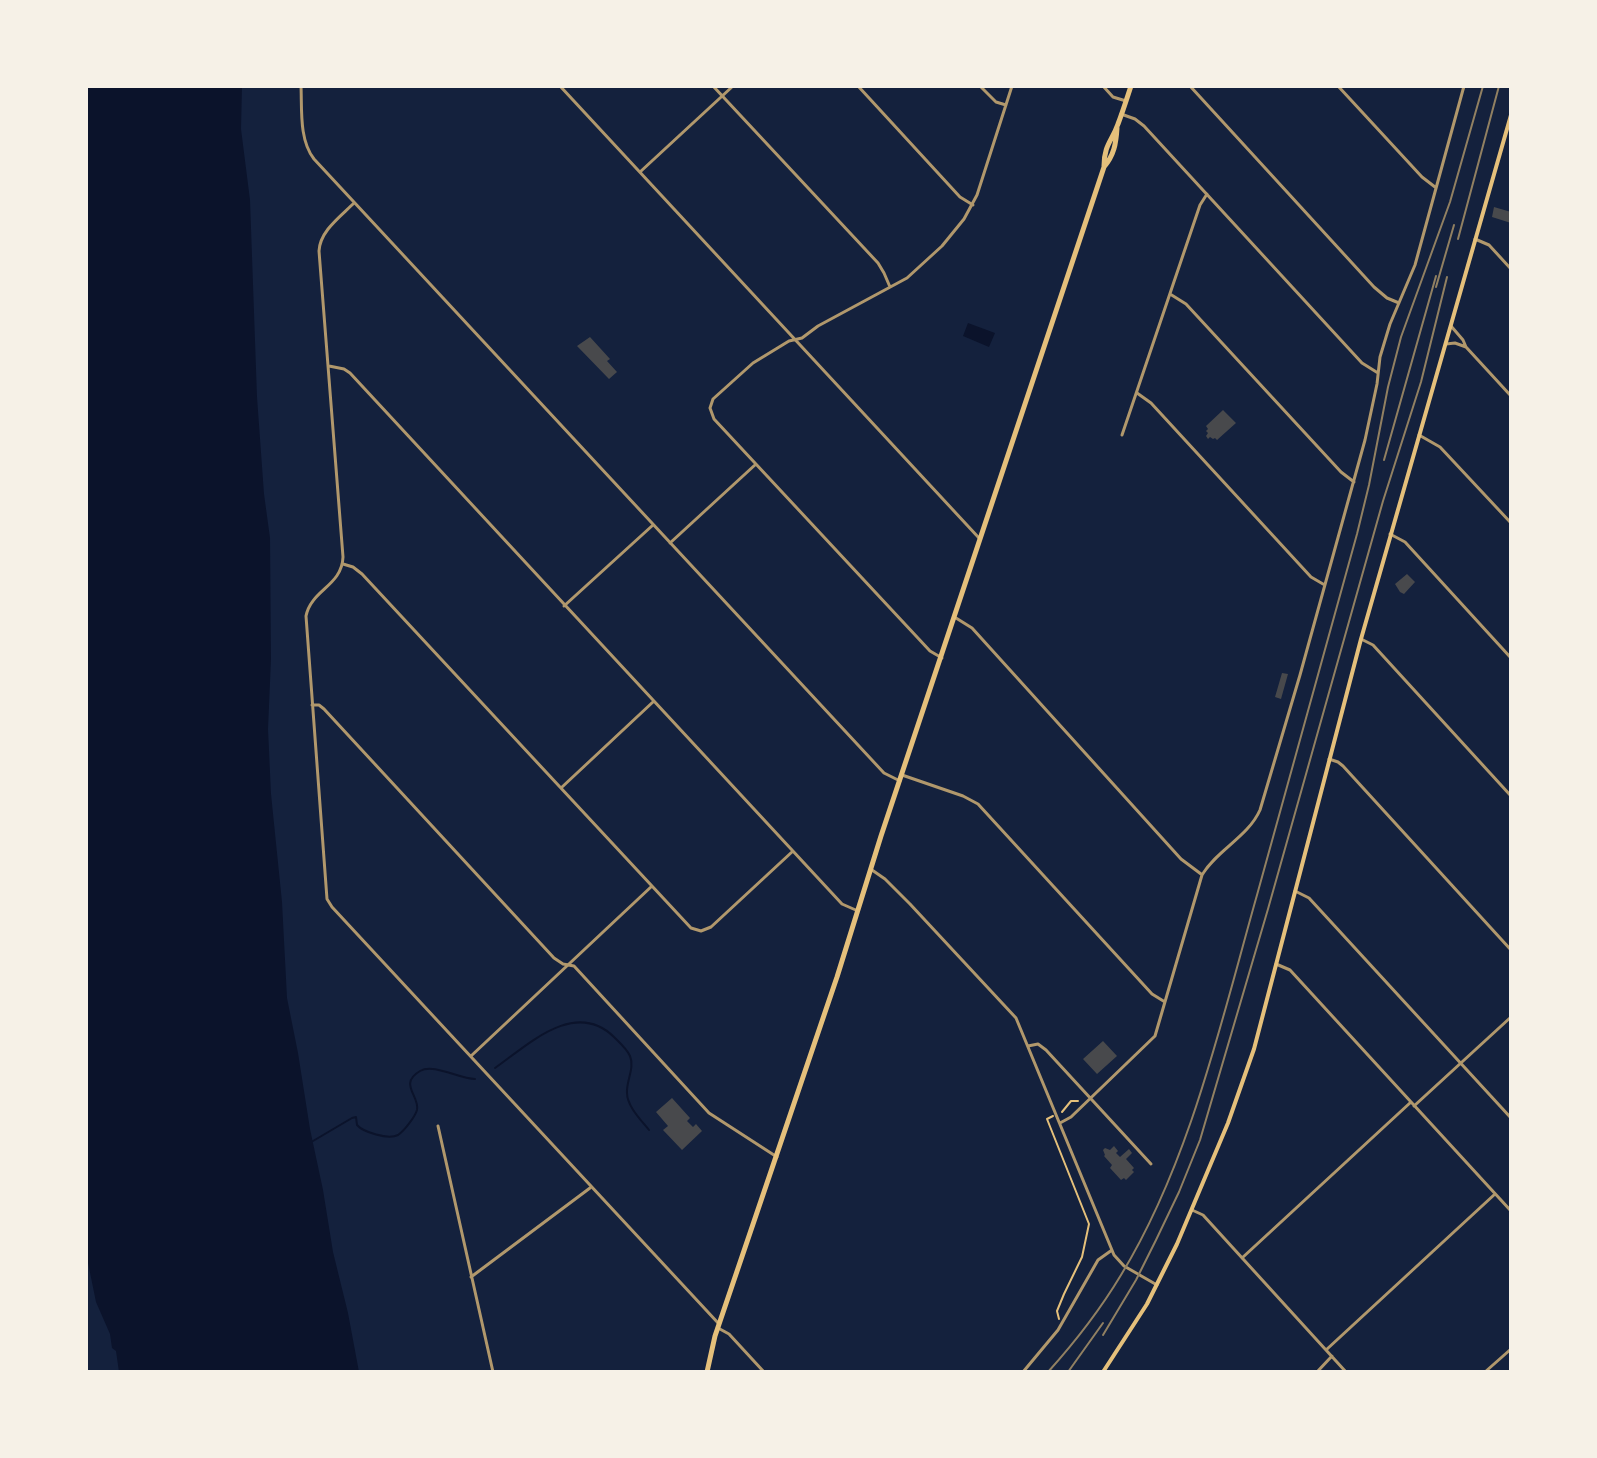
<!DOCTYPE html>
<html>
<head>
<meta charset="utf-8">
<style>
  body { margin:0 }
  #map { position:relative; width:1597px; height:1458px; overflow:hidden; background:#14213d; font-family:"Fira Sans",sans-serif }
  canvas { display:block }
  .frame { position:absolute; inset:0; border:88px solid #f6f1e7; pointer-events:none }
</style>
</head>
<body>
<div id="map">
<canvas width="1597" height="1458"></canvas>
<div class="frame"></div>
</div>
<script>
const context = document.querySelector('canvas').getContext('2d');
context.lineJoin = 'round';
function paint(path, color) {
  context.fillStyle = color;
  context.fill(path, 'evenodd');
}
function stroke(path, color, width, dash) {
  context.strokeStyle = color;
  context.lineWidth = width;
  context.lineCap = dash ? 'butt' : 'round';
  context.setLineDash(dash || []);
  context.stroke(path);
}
paint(new Path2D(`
  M86,86H242L241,129L250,200L257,397L264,494L270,538L271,659L268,729L271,794L282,902L287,998L298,1053L310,1129L323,1190L333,1252L348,1313L359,1372H119L116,1351L112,1348L110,1334L96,1302L86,1253Z
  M968,323L995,333L989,347L963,336Z`), '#0b132b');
stroke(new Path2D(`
  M495,1068C529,1044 575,999 614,1037C620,1043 627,1049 630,1056C635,1068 626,1081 627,1093C627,1106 641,1120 649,1130
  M313,1141L352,1118L356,1117L357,1125C363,1132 388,1140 398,1135C404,1131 415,1117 417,1110C420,1096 398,1084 420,1071C434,1063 459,1079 475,1079`), '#0b132b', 2);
paint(new Path2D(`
  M1494,207L1511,212V223L1492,217Z
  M590,337L610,359L607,361L617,372L609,379L577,346Z
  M1223,410L1236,423L1217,440L1215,438L1213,439L1210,437L1208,439L1206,436L1208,433L1206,431L1208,429L1206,426Z
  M1407,574L1415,582L1404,594L1400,592L1395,584Z
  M1282,673L1288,674L1281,699L1275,697Z
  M1103,1041L1117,1056L1097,1074L1083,1059Z
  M672,1098L690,1118L687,1121L693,1127L696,1124L702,1131L682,1150L663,1130L668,1126L656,1112Z
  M1114,1146L1118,1151L1116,1153L1120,1157L1129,1149L1132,1153L1126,1159L1134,1168L1132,1170L1134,1172L1126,1180L1124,1178L1121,1180L1110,1168L1112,1165L1104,1156L1105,1155L1103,1150L1105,1148L1110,1150Z`), '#48494c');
stroke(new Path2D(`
  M1062,1112L1071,1101H1078
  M1053,1116L1047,1119L1089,1224L1082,1257L1064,1294L1057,1311L1059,1319`), '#e5c07b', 2);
stroke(new Path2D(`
  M301,86C302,109 299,140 314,159L884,773L900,781
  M560,86L979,538
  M713,86L878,263L884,273L890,287
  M858,86L960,197L973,205
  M980,86L996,102L1006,105
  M1103,86L1113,97L1126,101
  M1190,86L1374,287L1387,298L1399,303
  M1338,86L1422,177L1435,187
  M1121,114L1135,119L1144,126L1362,363L1378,373
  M640,172L733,86
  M354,203C340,217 320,231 319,251L343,557C342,586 311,590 306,616L327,899L332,907L719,1324
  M1475,239L1489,245L1511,269
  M1170,294L1186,304L1341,472L1354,482
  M1451,326L1463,340L1466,347L1511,396
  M1446,344L1455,343L1466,347
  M329,366L344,369L350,373L842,904L858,911
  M1137,393L1151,403L1311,577L1323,584
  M1122,435L1200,205L1207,194
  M1419,435L1440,447L1511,523
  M1390,534L1405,542L1511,658
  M670,543L756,464
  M343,564L353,567L362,574L691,928L701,931L711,927L793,851
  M564,606L653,525
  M956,618L972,628L1181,859L1201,874
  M1361,639L1373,645L1511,796
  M942,658L930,651L714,419L710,408L713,399L753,363L789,341L802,338L818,326L907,278L942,246L964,219L977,195L1012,86
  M312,705H319L324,709L554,958L563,964L574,966L709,1113L777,1157
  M1329,759L1338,762L1343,766L1511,950
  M902,775L963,796L978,804L1152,994L1165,1002
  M561,788L654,701
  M872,870L885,879L910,904L1016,1018L1114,1255L1124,1266L1157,1285
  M1295,891L1309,898L1511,1118
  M1276,964L1290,970L1511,1211
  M1028,1046L1038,1044L1046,1050L1151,1164
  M471,1056L652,886
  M1414,1106L1511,1017
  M1060,1123L1071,1117L1155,1036L1202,875C1217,850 1248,837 1260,810L1300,675L1365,440L1377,384L1380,357L1390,324L1415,265L1464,86
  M438,1126L493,1372
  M1192,1210L1203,1215L1346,1372
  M1242,1258L1411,1102
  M471,1277L590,1188
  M718,1328L729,1334L764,1372
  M1326,1350L1495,1194
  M1023,1372L1058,1330L1098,1260L1112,1250
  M1317,1372L1332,1356
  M1485,1372L1511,1349`), '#b1986c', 3);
stroke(new Path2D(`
  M1103,1372L1147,1304L1177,1244L1228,1123L1254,1049L1361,639L1511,115`), '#e5c07b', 4);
stroke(new Path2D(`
  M1104,166C1104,145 1112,141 1118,124C1123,111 1127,98 1131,86
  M707,1372L715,1336L837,977L881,836L1104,167C1114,155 1116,144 1117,128`), '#e5c07b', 5);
stroke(new Path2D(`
  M1458,239L1499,86
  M1436,287L1454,225
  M1384,460L1436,276
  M1103,1335L1136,1280L1156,1240L1179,1192L1200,1140L1268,909L1383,501L1421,382L1447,277
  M1048,1372C1075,1342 1100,1310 1121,1275C1190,1162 1221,1022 1257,895C1290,775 1324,654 1357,534L1369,485L1388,387L1401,337L1450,202L1483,86
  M1068,1372L1103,1323`), '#918062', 2);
</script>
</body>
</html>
